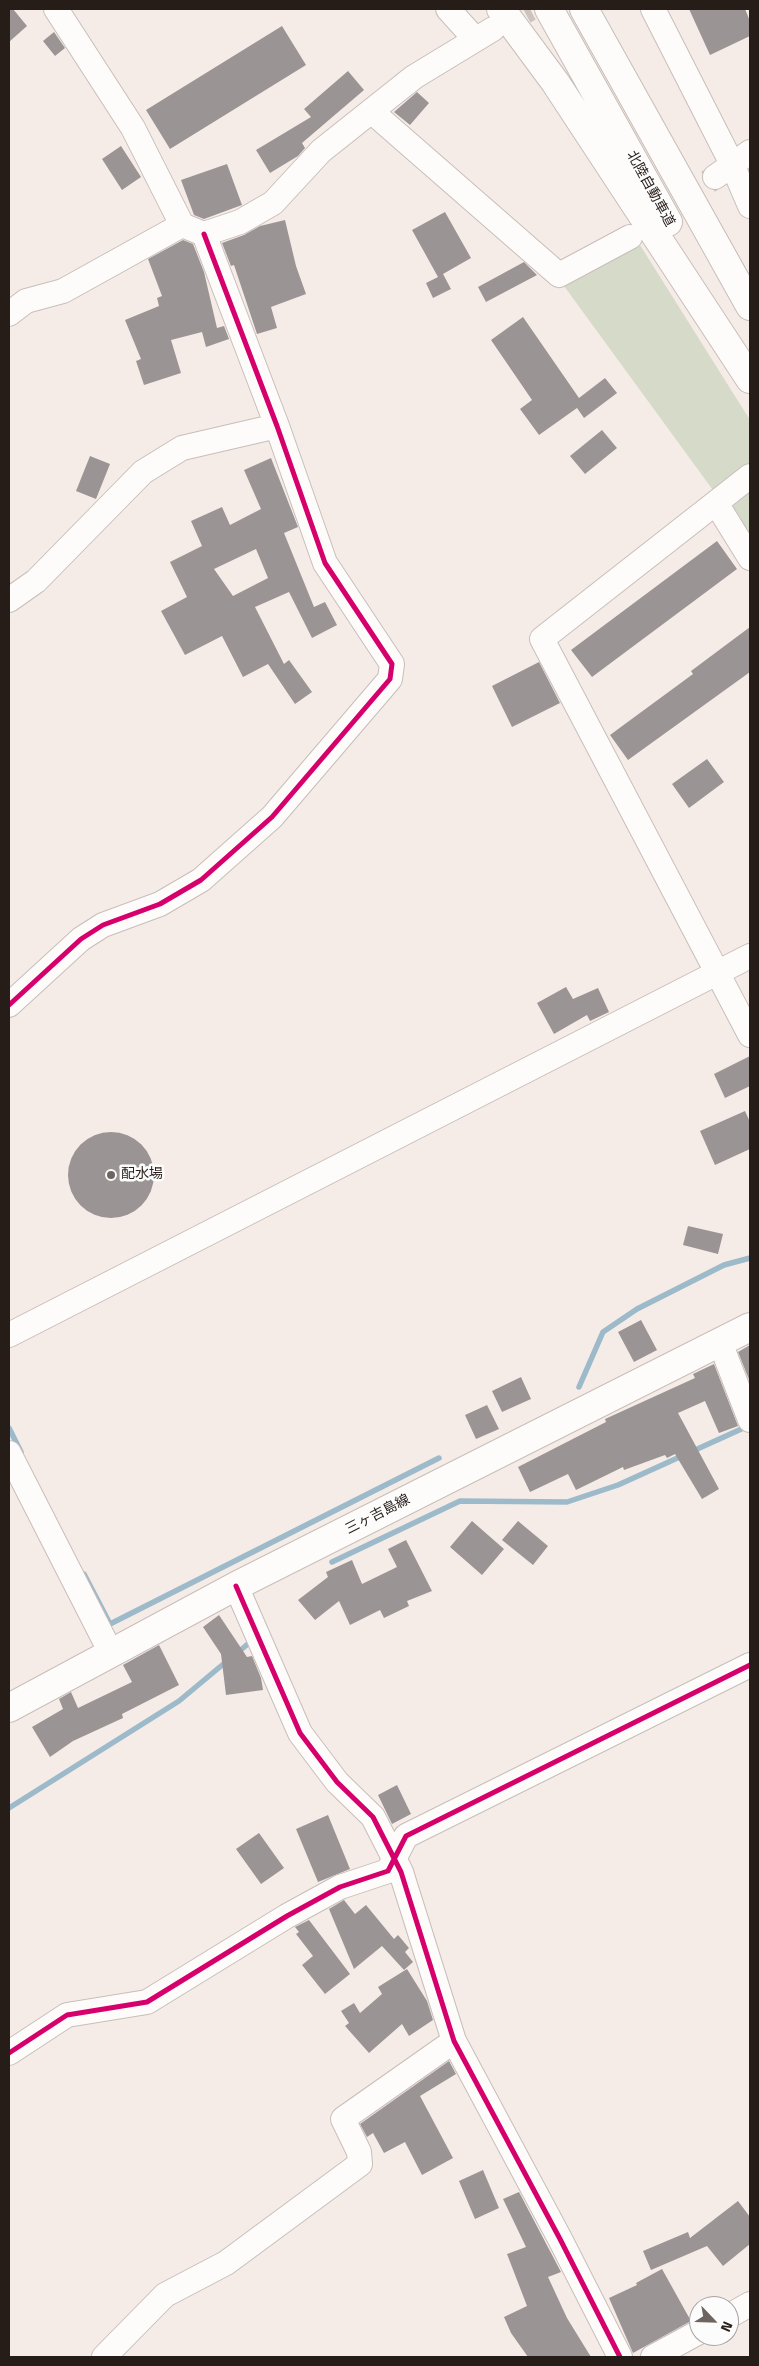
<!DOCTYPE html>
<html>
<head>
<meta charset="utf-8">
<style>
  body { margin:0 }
  #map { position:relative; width:759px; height:2366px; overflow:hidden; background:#f6ece7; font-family:"Titillium Web",sans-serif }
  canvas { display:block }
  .frame { position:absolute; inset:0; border:10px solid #271d18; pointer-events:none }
  .north { position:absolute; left:689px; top:2296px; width:50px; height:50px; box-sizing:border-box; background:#fcfcfc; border:1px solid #a7a3a1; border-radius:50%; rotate:114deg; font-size:14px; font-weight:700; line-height:20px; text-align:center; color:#271d18 }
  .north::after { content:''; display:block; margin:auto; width:18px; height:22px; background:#6f6560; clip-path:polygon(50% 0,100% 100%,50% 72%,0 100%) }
</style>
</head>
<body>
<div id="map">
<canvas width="759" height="2366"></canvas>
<div class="frame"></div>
<div class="north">N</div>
</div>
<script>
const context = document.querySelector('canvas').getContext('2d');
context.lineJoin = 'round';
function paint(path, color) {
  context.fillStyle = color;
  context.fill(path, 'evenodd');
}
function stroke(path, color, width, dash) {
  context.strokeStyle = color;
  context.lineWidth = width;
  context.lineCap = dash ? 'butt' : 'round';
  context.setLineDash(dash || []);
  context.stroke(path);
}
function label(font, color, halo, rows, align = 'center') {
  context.font = font + ' "Titillium Web","Noto Sans JP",sans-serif';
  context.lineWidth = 5;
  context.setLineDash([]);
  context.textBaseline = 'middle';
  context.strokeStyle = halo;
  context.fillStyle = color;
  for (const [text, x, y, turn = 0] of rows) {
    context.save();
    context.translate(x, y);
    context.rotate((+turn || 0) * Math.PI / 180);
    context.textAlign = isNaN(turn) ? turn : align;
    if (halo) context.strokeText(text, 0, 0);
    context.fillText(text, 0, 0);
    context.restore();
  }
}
paint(new Path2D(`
  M640,245L750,420V541L564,286Z`), '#d6dbc9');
stroke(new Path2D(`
  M579,1387L603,1332L637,1309L724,1265L750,1258
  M9,1428L21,1452
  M332,1562L460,1501L567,1502L618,1485L748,1426
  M84,1574L110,1624L439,1458
  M236,1654L249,1643
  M9,1808L179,1701L227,1661`), '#9dbaca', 5.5);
paint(new Path2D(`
  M9,9H13L27,26L9,42Z
  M689,9H745L750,21V36L710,55Z
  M282,26L306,65L170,149L146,110Z
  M54,32L65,48L55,56L43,41Z
  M348,71L364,90L302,143L305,148L298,156L270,173L256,150L311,117L304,109Z
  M417,92L429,103L410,125L394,112Z
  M121,146L141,177L122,190L102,159Z
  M227,164L242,205L204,219L194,215L181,180Z
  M445,212L471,258L443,274L451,289L433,298L426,283L438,277L412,230Z
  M285,220L296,266L306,294L271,307L277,328L257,334L234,265L231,266L222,243L244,235L260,226Z
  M183,240L193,244L204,272L217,328L224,326L229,339L206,347L202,332L171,340L181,373L144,385L136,361L141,359L125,320L159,306L157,298L162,296L148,259Z
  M524,262L537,275L486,302L478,287Z
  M523,317L579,398L605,378L617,393L584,418L577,408L539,435L520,409L532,400L491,340Z
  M602,430L617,448L585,474L570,456Z
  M90,456L110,464L96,499L76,491Z
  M271,458L298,527L284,533L314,607L325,602L337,625L312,638L289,592L255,607L284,664L289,660L312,692L295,704L268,664L243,677L222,636L185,655L161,611L187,597L170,562L202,546L191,521L222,507L230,525L261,509L244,470ZM256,549L268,578L233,596L214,569Z
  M717,541L737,569L592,677L571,650Z
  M750,627V672L628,760L610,735L693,674L691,671Z
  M539,662L560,703L512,727L492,686Z
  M707,759L724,782L689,808L672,784Z
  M566,987L573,999L598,988L609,1012L590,1021L587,1015L554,1034L537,1003Z
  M750,1056V1086L725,1098L714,1074Z
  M745,1111L750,1122V1149L715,1165L700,1131Z
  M68 1175a43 43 0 1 1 86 0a43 43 0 1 1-86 0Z
  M688,1226L723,1234L718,1254L683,1245Z
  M641,1320L657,1350L634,1362L618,1332Z
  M750,1345V1382L738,1352Z
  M714,1364L738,1426L719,1433L705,1401L678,1413L719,1489L702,1499L675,1454L667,1458L665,1455L624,1470L623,1467L576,1490L568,1474L530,1492L518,1467L606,1422L605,1419L695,1378L693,1374Z
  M521,1377L531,1399L502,1412L492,1391Z
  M487,1405L499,1429L476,1439L465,1415Z
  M472,1521L504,1549L482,1575L450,1547Z
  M518,1521L548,1546L533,1565L502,1540Z
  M406,1540L432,1591L407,1601L409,1606L384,1618L380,1610L350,1625L339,1601L315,1620L298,1600L328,1577L326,1572L352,1560L362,1584L397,1567L388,1549Z
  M219,1615L247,1657L252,1656L261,1678L263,1690L226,1695L221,1654L203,1627Z
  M159,1645L179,1685L122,1714L123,1718L73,1741L50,1757L32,1727L63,1709L59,1699L71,1692L78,1708L132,1682L123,1665Z
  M397,1785L411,1814L392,1824L378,1795Z
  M328,1815L350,1869L318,1882L296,1829Z
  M259,1833L284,1868L261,1884L236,1849Z
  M344,1900L355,1914L366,1905L394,1939L398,1935L409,1948L405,1952L413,1962L404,1970L382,1946L354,1969L329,1909Z
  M309,1920L350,1974L325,1994L302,1965L313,1956L296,1934L299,1932L295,1927Z
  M407,1969L427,2001L433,2020L409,2036L402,2024L369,2053L345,2026L349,2023L341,2011L354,2003L360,2013L382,1994L378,1987Z
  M449,2061L456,2074L420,2096L453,2158L422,2175L405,2142L384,2153L373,2133L367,2137L360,2124Z
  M483,2170L499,2208L475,2219L459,2181Z
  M519,2192L561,2272L548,2277L567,2318L591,2357H528L511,2333L504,2317L527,2306L507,2254L526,2247L503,2199Z
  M738,2201L750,2217V2244L723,2266L707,2246L651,2270L643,2251L688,2232L690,2238Z
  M662,2269L691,2321L633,2353L609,2298L637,2285L636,2283Z`), '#9b9495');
stroke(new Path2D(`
  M493,29L530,9
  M649,223L715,177`), '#cdc3be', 24, [24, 12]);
const minor = new Path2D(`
  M56,9L133,128L182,225L204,234L240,222L273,203L321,151L414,77L493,29
  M448,9L475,39
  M653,9L732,164L750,206
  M371,111L559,275L630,237
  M715,177L750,152
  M9,314L26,301L63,291L182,225
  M750,476L542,639L750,1035
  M716,503L750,558
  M9,600L36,581L143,472L182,448L277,426
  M9,1005L81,939L103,925L160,904L201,880L272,817L390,679L392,664L325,563L277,426L204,234
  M9,1335L750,956
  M720,1342L750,1420
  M9,1453L111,1653
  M236,1586L300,1733L337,1782L373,1817L401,1872L454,2041L560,2239L620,2357
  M9,2053L67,2015L147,2002L287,1916L340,1887L388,1871L406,1836L750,1665
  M729,2316L750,2304
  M104,2357L165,2295L226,2263L360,2164L359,2152L343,2119L454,2041
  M653,2357L699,2332`);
const major = new Path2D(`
  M9,1708L236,1586L750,1327`);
const highway = new Path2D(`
  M501,9L555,82L750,379
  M549,9L668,222
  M584,9L750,306`);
stroke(minor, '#c8beb9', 26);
stroke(major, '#c8beb9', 30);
stroke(highway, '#c8beb9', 30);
stroke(minor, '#fefcfb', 24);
stroke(major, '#fefcfb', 28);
stroke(highway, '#fefcfb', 28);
stroke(new Path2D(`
  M9,1005L81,939L103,925L160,904L201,880L272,817L390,679L392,664L325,563L277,426L204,234
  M236,1586L300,1733L337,1782L373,1817L401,1872L454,2041L560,2239L620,2357
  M9,2053L67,2015L147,2002L287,1916L340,1887L388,1871L406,1836L750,1665`), '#d6006c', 5);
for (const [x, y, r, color] of [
  [111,1175,5,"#6f6560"]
]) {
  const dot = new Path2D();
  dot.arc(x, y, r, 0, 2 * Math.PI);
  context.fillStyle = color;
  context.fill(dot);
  stroke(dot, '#fcfcfc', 2);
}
label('14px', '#271d18', '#fcfcfc', [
  ["北陸自動車道",650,189,61],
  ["三ヶ吉島線",378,1515,-27]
]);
label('14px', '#271d18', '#fcfcfc', [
  ["配水場",121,1175]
], 'left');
</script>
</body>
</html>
